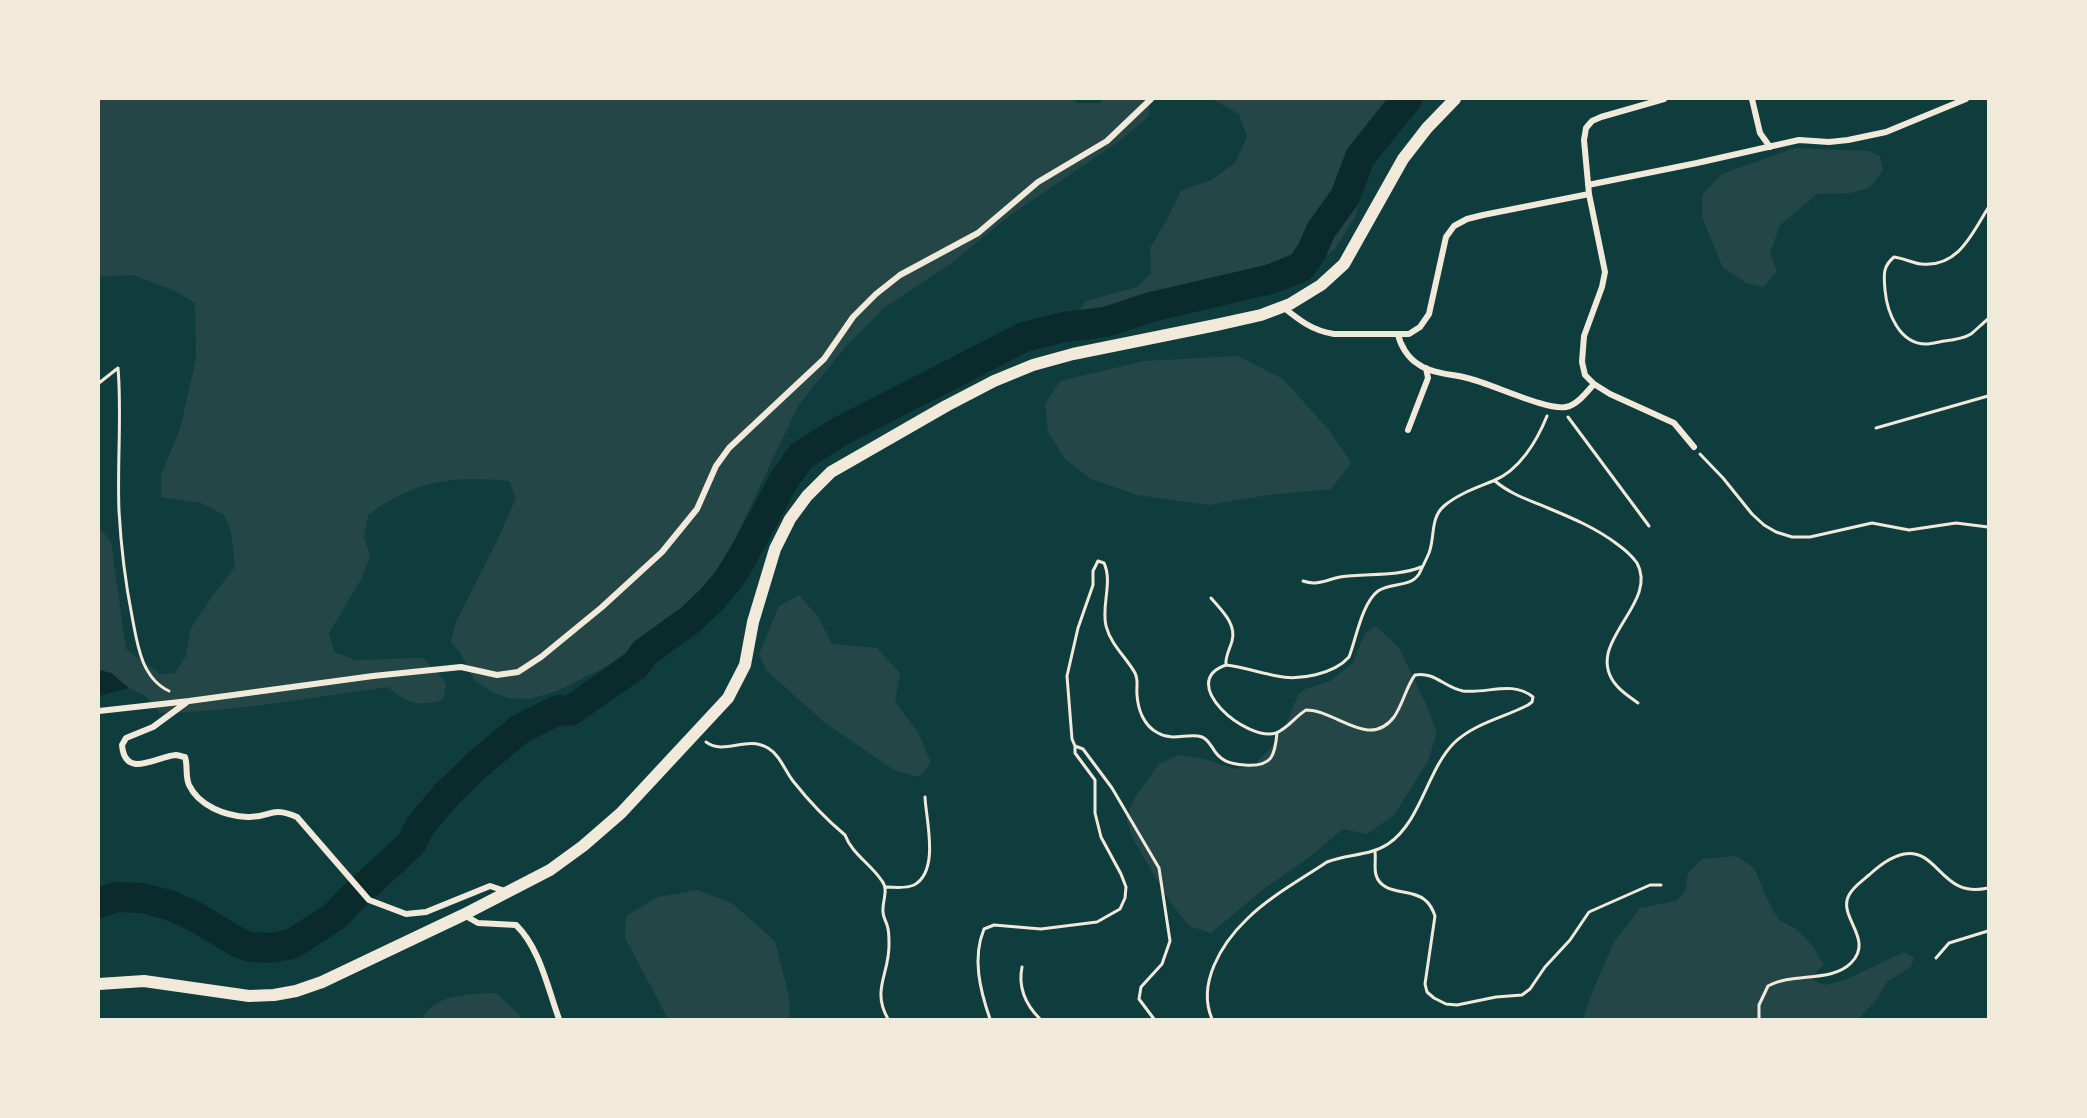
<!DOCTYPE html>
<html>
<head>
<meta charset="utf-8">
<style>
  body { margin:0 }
  #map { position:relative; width:2087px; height:1118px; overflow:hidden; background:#0f3d3e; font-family:Signika,sans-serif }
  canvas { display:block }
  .frame { position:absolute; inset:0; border:100px solid #f1e9da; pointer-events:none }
</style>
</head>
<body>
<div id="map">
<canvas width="2087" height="1118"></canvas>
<div class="frame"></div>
</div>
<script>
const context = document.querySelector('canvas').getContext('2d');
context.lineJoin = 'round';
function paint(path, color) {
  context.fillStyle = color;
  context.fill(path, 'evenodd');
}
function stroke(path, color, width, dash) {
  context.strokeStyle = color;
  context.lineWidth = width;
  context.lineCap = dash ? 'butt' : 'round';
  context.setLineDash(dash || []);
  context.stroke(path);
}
paint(new Path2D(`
  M99,99H1072L1077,103H1100L1103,99H1149L1150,115L1121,140L1009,216L953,262L884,308L847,345L798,406L735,539L704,591L643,640L607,666L557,691L530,699L508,698L492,692L474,680L461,654L451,642L455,624L498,539L516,498L509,481C453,475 413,481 368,515L364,537L370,556L363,576L329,633L334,652L356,660L423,658L443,679L446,685L443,700C417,707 408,704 388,687C312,697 236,712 160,713L146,696L129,688L111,673L99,670V527L111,542L126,649L160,674L175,673L186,656L191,628L211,598L235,567L231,531L224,515L201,503L161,497V475L180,429L196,359L195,303L173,290L133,275L99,277Z
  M1212,99H1386L1356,138L1347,162L1364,183L1355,217L1335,249L1315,266L1272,283L1214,295L1108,336L1091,334L1078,330L1073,323L1080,309L1086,301L1137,287L1151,273L1150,248L1165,223L1181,191L1211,180L1235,163L1247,137L1239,114Z
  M1795,148L1869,151L1880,156L1883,171L1869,188L1850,193L1817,194L1780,225L1770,253L1777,271L1764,287L1746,283L1723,268L1702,217V195L1722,174Z
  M1238,356L1283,379L1330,431L1351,463L1331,489L1268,495L1209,505L1137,495L1091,479L1065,459L1048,432L1045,404L1060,381L1144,361Z
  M799,595L818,617L832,644L877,648L900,673L895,702L918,732L931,763L919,777L894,770L824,722L766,670L759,654L779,606Z
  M1376,626L1399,648L1426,704L1437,733L1427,763L1394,815L1367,834L1343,829L1308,858L1261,891L1211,933L1189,926L1168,899L1132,837L1126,818L1135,797L1159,764L1178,755L1205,759L1235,769L1253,766L1272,746L1286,725L1298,695L1305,689L1330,681L1353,663L1365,633Z
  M1736,856L1754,868L1771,907L1779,920L1796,929L1812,945L1824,965L1818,970L1813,980L1825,985L1845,980L1904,952L1914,958L1911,967L1887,982L1876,1000L1858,1019H1583L1592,993L1614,942L1640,908L1676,901L1685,891L1688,873L1702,859Z
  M698,890L733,904L775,941L789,996V1019H668L625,938L626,916L658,897Z
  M496,993L519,1014L520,1019H422C435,993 471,994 496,993Z`), '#244646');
paint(new Path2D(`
  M99,670L111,673L129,688L99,696Z`), '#0a2a2b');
stroke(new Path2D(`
  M99,903L116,897L142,898L169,905L196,917L239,943L250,947L270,948L292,944L335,916L349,901L411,844L420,826L446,795L477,765L520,729L558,710L570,711L636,665L644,653L691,619L712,599L729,579L742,558L784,480L801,456L839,432L1024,337L1064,327L1106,322L1151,307L1271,279L1301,267L1312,251L1321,230L1345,197L1360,157L1407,99`), '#0a2a2b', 30);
stroke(new Path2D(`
  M1988,208C1972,234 1958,268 1921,264C1912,263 1903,258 1894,257C1882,267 1884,276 1885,290C1887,312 1899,344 1926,344C1932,344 1938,342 1944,341C1953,340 1963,339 1971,334C1977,329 1982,324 1988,319
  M99,383L118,368C122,415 117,463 119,511C121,546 125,581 132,616C137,643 141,678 169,691
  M1568,417L1649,526
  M1876,428L1988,396
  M1700,454L1723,478L1752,514L1764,525L1776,532L1792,537H1810L1872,523L1909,530L1956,523L1988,527
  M1495,481C1510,494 1529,500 1548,508C1572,518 1596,528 1617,544C1624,549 1632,556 1637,563C1660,605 1580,644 1617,686C1622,692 1631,698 1638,703
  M1303,581C1317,586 1326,580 1340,577C1366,573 1397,577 1421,567
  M1211,598C1221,610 1237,624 1232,641C1230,649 1225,656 1226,665
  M706,742C725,756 746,735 768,748C780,755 785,771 793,781C808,800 827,820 845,835C852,854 871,864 882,881C889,890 882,901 883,912C883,917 886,921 887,925C889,930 889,938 889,943C890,974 871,989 888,1019
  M1075,746L1083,749L1112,788L1159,868L1170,941L1162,964L1141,987L1139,999L1154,1019
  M1375,852C1376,859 1374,868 1376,875C1382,896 1412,888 1425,900C1430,904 1433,910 1435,916L1425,984L1427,992L1434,998L1446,1004L1457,1005L1496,997L1522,995L1530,989L1545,967L1570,940L1589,912L1650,885H1661
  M886,887C895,887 905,889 914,885C940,871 926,820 925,797
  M1936,958L1949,943L1988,931
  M1022,967C1018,987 1026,1005 1040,1019
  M990,1019C980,990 972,958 984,929L994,925L1041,929L1097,922L1120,909L1125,898L1126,887L1121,874L1101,837L1095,813V780L1075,753V746L1072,739L1067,676L1078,628L1093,585V571L1098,561L1104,563C1113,582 1101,606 1106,626C1111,645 1126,657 1135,673C1139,681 1136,686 1137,695C1138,710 1144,726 1158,733C1173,742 1189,732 1202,737C1207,739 1209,743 1212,747C1220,761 1229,764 1245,765C1272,767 1275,756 1277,733
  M1212,1019C1197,984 1221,944 1247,919C1269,897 1300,880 1327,862C1347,854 1370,856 1388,844C1421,822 1427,770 1454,743C1475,723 1503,718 1528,705L1532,702L1533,697C1512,680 1488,694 1463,691C1445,688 1434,671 1415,675C1406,687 1403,704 1394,717C1369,750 1336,710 1306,710C1296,716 1287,729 1276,733C1246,742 1176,682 1226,665C1243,667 1260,673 1277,676C1299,681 1334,674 1349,657C1356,639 1362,603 1378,591C1391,582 1410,588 1419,574C1422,568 1426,560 1429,553C1435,538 1430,518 1444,506C1458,494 1476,488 1493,481C1519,471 1537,441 1547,416
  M1759,1019V1005L1768,986C1793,972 1831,983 1851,963C1875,939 1837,917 1849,895C1853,887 1862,881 1869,875C1879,866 1890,857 1904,854C1939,848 1941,899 1988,888`), '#f1e9da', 3);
stroke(new Path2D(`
  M1664,99L1601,117L1592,121L1586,128L1584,140L1589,194L1605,272L1602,287L1584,336L1582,362L1585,375L1594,384L1610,394L1674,423L1694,447
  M1752,99L1760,133L1770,147
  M1588,185L1697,163L1799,140L1829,142L1848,140L1886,132L1966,99
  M1283,307C1299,320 1313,331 1334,334H1409L1420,327L1429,314L1446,237L1454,226L1467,219L1483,215L1589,194
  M1398,334C1400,345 1408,358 1418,364C1432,374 1452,374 1467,378C1490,383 1547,411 1566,407C1577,405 1587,392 1594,384
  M1408,430L1428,378L1426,368
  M187,702L153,727L126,738L122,745C125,780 157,756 176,755C177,755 184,757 185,757C188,766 185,776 189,785C199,806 225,816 248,817C271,818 270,805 297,817L369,900L406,914L426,912L490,886L505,891
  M99,711L189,701L373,676L461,667L497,675L518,672L541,657L602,607L662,552L697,509L716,466L729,448L824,359L853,317L876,294L900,275L978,233L1038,182L1107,141L1151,99
  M464,915L478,923L516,925C540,948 548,989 559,1019`), '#f1e9da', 6);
stroke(new Path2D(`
  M99,984L144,981L249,996L274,995L296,991L322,982L463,915L550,870L583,846L621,813L728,698L745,665L753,622L775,549L790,519L807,496L831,472L946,406L994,381L1033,365L1073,354L1216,325L1261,315L1290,304L1321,285L1344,264L1403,159L1427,128L1455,99`), '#f1e9da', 12);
</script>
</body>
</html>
